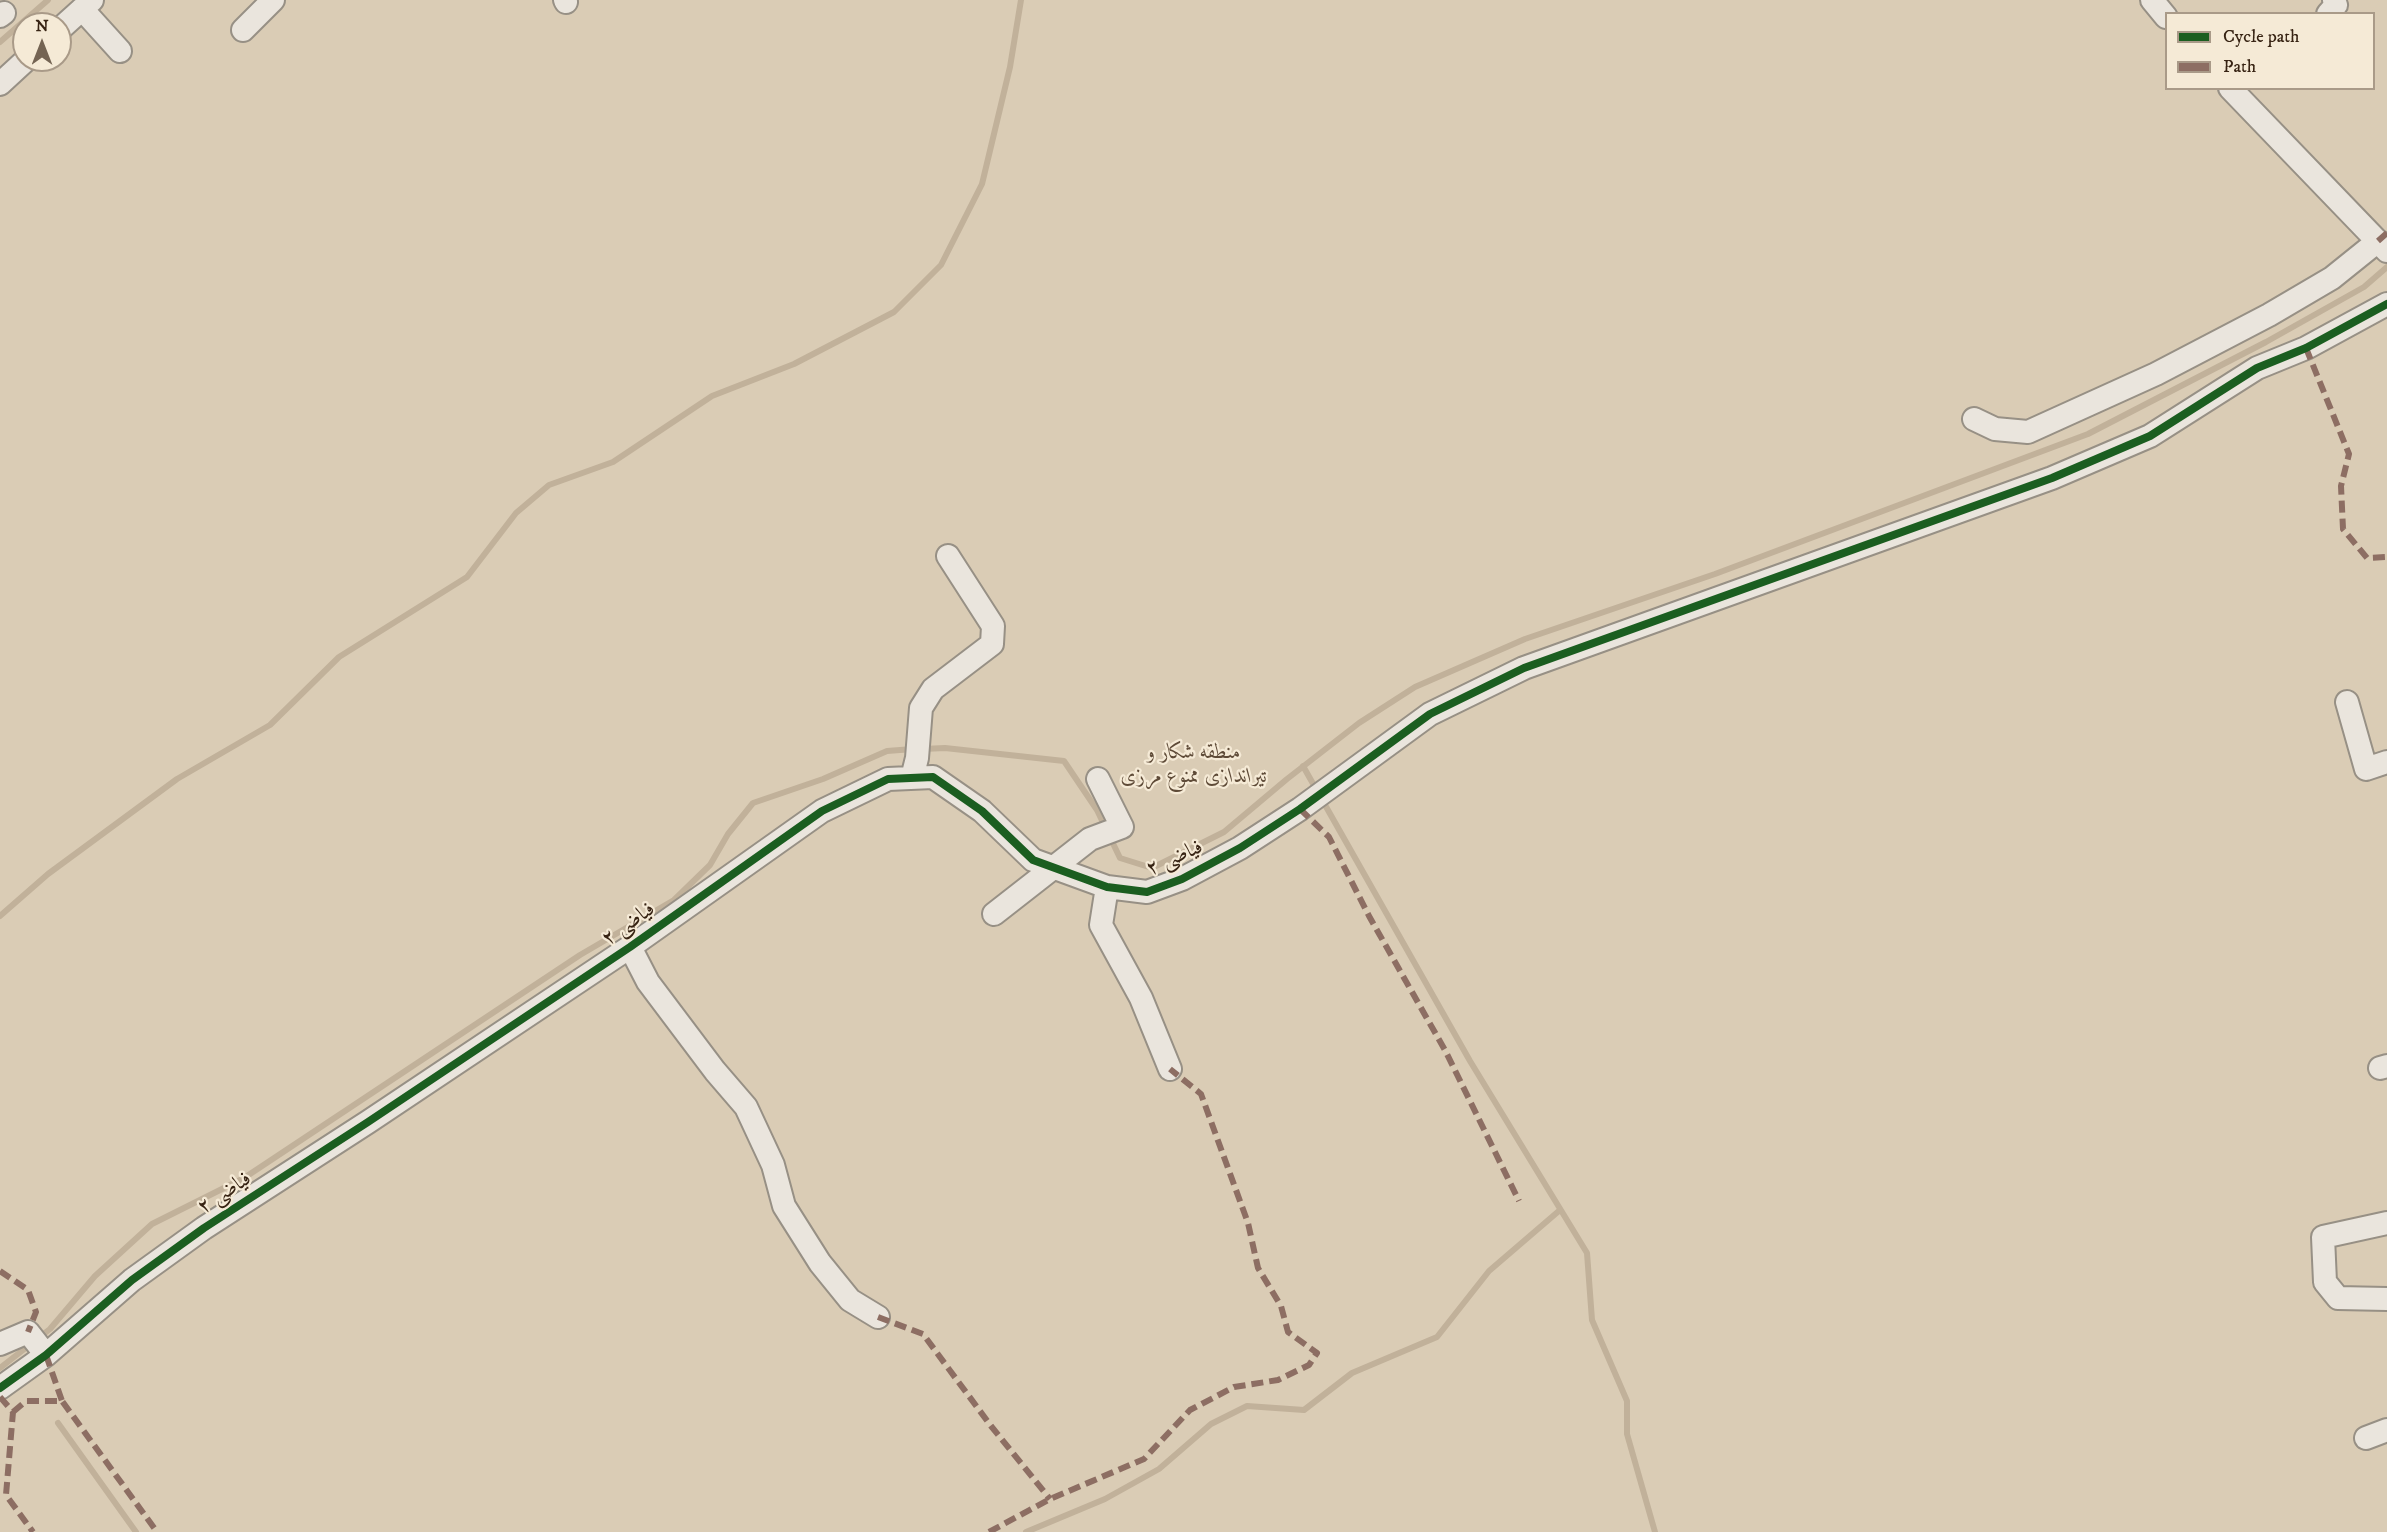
<!DOCTYPE html>
<html>
<head>
<meta charset="utf-8">
<style>
  body { margin:0 }
  #map { position:relative; width:2387px; height:1532px; overflow:hidden; background:#e5dccb; font-family:"IM FELL DW Pica",serif }
  canvas { display:block }
  .legend { position:absolute; left:2165px; top:12px; width:210px; height:78px; box-sizing:border-box; background:#f5ead6; border:2px solid #a99a88; margin:0; padding:8px 10px; list-style:none; font-size:18px; color:#372313 }
  .legend li { display:flex; align-items:center; gap:12px; height:30px }
  .legend b { width:30px; border:2px solid #a99a88 }
  .north { position:absolute; left:12px; top:12px; width:60px; height:60px; box-sizing:border-box; background:#f5ead6; border:2px solid #a99a88; border-radius:50%; rotate:0deg; font-size:16px; font-weight:700; line-height:24px; text-align:center; color:#372313 }
  .north::after { content:''; display:block; margin:auto; width:21px; height:27px; background:#746453; clip-path:polygon(50% 0,100% 100%,50% 72%,0 100%) }
</style>
</head>
<body>
<div id="map">
<canvas width="2387" height="1532"></canvas>
<ul class="legend">
<li><b style="height:8px;background:#1b5e20"></b>Cycle path</li>
<li><b style="height:8px;background:#8d6e63"></b>Path</li>
</ul>
<div class="north">N</div>
</div>
<script>
const context = document.querySelector('canvas').getContext('2d');
context.lineJoin = 'round';
function paint(path, color) {
  context.fillStyle = color;
  context.fill(path, 'evenodd');
}
function stroke(path, color, width, dash) {
  context.strokeStyle = color;
  context.lineWidth = width;
  context.lineCap = dash ? 'butt' : 'round';
  context.setLineDash(dash || []);
  context.stroke(path);
}
function label(font, color, halo, rows, align = 'center') {
  context.font = font + ' "IM FELL DW Pica",Amiri,serif';
  context.lineWidth = 4.5;
  context.setLineDash([]);
  context.textBaseline = 'middle';
  context.strokeStyle = halo;
  context.fillStyle = color;
  for (const [text, x, y, turn = 0] of rows) {
    context.save();
    context.translate(x, y);
    context.rotate((+turn || 0) * Math.PI / 180);
    context.textAlign = isNaN(turn) ? turn : align;
    if (halo) context.strokeText(text, 0, 0);
    context.fillText(text, 0, 0);
    context.restore();
  }
}
paint(new Path2D(`
  M0,0H2387V1532H0ZM2166,14H2374V88H2166ZM24,24H60V60H24Z`), '#daccb5');
stroke(new Path2D(`
  M0,42L48,0
  M923,749L945,748L1064,761L1097,810L1120,858L1152,868L1224,832L1287,779L1359,723L1415,687L1525,639L1715,574L2088,434L2266,342L2364,287L2387,267
  M1303,766L1470,1061L1587,1253L1592,1320L1627,1401V1434L1655,1532
  M0,916L48,874L177,779L270,725L339,657L467,577L516,513L549,485L613,462L712,396L794,364L894,312L941,265L982,184L1010,67L1021,0
  M0,1368L50,1329L95,1276L152,1224L244,1178L580,955L674,900L710,865L728,834L753,803L823,779L887,751L913,749
  M58,1423L136,1532
  M1026,1532L1105,1499L1159,1469L1211,1424L1247,1406L1304,1410L1352,1373L1437,1337L1489,1271L1560,1210`), '#c1b19a', 6);
const minor = new Path2D(`
  M565,0L566,2
  M2152,0L2166,17
  M82,9L120,51
  M2328,14L2336,5L2334,0
  M0,16L4,13
  M60,29L92,0
  M243,30L273,0
  M0,84L26,60
  M2230,88L2387,251
  M1974,419L1995,429L2028,432L2156,374L2269,315L2332,278L2378,241
  M2347,702L2366,769L2387,762
  M912,778L917,758L921,708L933,689L992,644L993,626L948,556
  M1107,887L1101,925L1141,998L1170,1069
  M994,914L1090,839L1122,827L1098,779
  M630,947L648,982L715,1071L746,1107L773,1165L784,1206L820,1263L850,1300L878,1317
  M2380,1068L2387,1066
  M2387,1223L2323,1237L2325,1282L2338,1298L2387,1299
  M0,1344L28,1332L46,1355
  M0,1388L46,1355L132,1280L204,1228L368,1122L630,947L822,811L888,779L933,777L982,811L1033,860L1107,887L1147,892L1182,879L1240,848L1300,809L1430,714L1524,668L2052,478L2150,436L2257,368L2306,348L2387,304
  M2366,1438L2387,1430`);
stroke(minor, '#979085', 26);
stroke(minor, '#eae5dd', 22);
stroke(new Path2D(`
  M2378,241L2387,233
  M2306,348L2349,454L2341,486L2343,529L2367,558L2387,557
  M1300,809L1329,837L1369,916L1446,1052L1519,1201
  M0,1271L28,1290L36,1312L28,1332
  M878,1317L923,1334L991,1426L1050,1499
  M46,1355L62,1401
  M0,1397L13,1412L6,1495L33,1532
  M13,1412L26,1401H62L157,1532
  M989,1532L1050,1499L1144,1459L1190,1410L1234,1387L1278,1380L1309,1365L1317,1353L1288,1332L1281,1306L1258,1268L1248,1223L1201,1094L1170,1069`), '#8d6e63', 6, [12, 6]);
stroke(new Path2D(`
  M0,1388L46,1355L132,1280L204,1228L368,1122L630,947L822,811L888,779L933,777L982,811L1033,860L1107,887L1147,892L1182,879L1240,848L1300,809L1430,714L1524,668L2052,478L2150,436L2257,368L2306,348L2387,304`), '#1b5e20', 8);
label('italic 21px', '#5e4a37', '#f5ead6', [
  ["منطقه شکار و",1194,754],
  ["تیراندازی ممنوع مرزی",1194,778]
]);
label('21px', '#372313', '#f5ead6', [
  ["فیاضی ۲",1175,859,-24],
  ["فیاضی ۲",629,925,-35],
  ["فیاضی ۲",225,1194,-33]
]);
</script>
</body>
</html>
